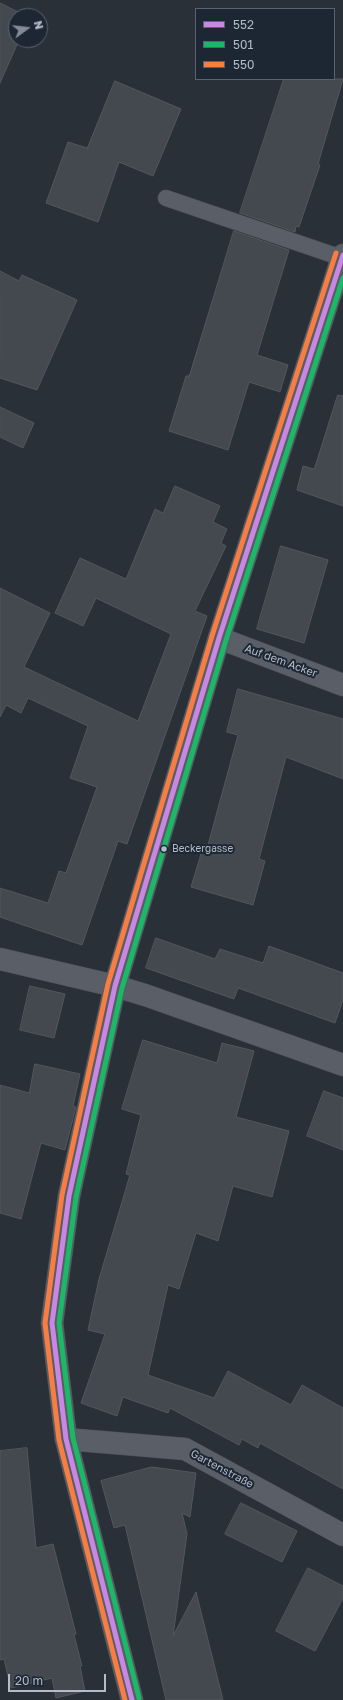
<!DOCTYPE html>
<html>
<head>
<meta charset="utf-8">
<style>
  body { margin:0 }
  #map { position:relative; width:343px; height:1700px; overflow:hidden; background:#2a3038; font-family:"Golos Text",sans-serif }
  canvas { display:block }
  .legend { position:absolute; left:195px; top:8px; width:140px; height:72px; box-sizing:border-box; background:#1d2633; border:1px solid #59626f; margin:0; padding:5px 7px; list-style:none; font-size:12px; color:#b4bcc9 }
  .legend li { display:flex; align-items:center; gap:8px; height:20px }
  .legend b { width:20px; border:1px solid #59626f }
  .north { position:absolute; left:8px; top:8px; width:40px; height:40px; box-sizing:border-box; background:#1d2633; border:1px solid #59626f; border-radius:50%; rotate:75deg; font-size:11px; font-weight:700; line-height:16px; text-align:center; color:#b4bcc9 }
  .north::after { content:''; display:block; margin:auto; width:14px; height:18px; background:#848b96; clip-path:polygon(50% 0,100% 100%,50% 72%,0 100%) }
  .scale { position:absolute; left:8px; top:1674px; width:98px; height:18px; box-sizing:border-box; border:2px solid #b4bcc9; border-top:0; padding-left:5px; font-size:12px; line-height:14px; white-space:nowrap; color:#b4bcc9; -webkit-text-stroke:3px #1d2633; paint-order:stroke }
</style>
</head>
<body>
<div id="map">
<canvas width="343" height="1700"></canvas>
<ul class="legend">
<li><b style="height:5px;background:#c787e3"></b>552</li>
<li><b style="height:5px;background:#1ab867"></b>501</li>
<li><b style="height:5px;background:#f77d43"></b>550</li>
</ul>
<div class="north">N</div>
<div class="scale">20 m</div>
</div>
<script>
const context = document.querySelector('canvas').getContext('2d');
context.lineJoin = 'round';
function paint(path, color) {
  context.fillStyle = color;
  context.fill(path, 'evenodd');
}
function stroke(path, color, width, dash) {
  context.strokeStyle = color;
  context.lineWidth = width;
  context.lineCap = dash ? 'butt' : 'round';
  context.setLineDash(dash || []);
  context.stroke(path);
}
function label(font, color, halo, rows, align = 'center') {
  context.font = font + ' "Golos Text",sans-serif';
  context.lineWidth = 4;
  context.setLineDash([]);
  context.textBaseline = 'middle';
  context.strokeStyle = halo;
  context.fillStyle = color;
  for (const [text, x, y, turn = 0] of rows) {
    context.save();
    context.translate(x, y);
    context.rotate((+turn || 0) * Math.PI / 180);
    context.textAlign = isNaN(turn) ? turn : align;
    if (halo) context.strokeText(text, 0, 0);
    context.fillText(text, 0, 0);
    context.restore();
  }
}
const building = new Path2D(`
  M0,3L26,16H16V40H19L0,83Z
  M284,79H343L318,164L320,165L299,227L296,226L295,232L240,213Z
  M115,81L181,109L153,176L119,162L98,222L46,203L68,142L87,148Z
  M234,231L289,250L257,355L288,365L280,392L249,382L228,450L169,431L186,376H189Z
  M0,271L19,281L22,275L77,300L37,390L0,378Z
  M338,395L343,396V506L297,490L303,466L314,469Z
  M0,407L34,423L23,448L0,437Z
  M175,486L220,506L213,522L227,529L221,543L226,546L195,611L207,616L127,844L118,841L82,945L0,917V888L48,903L59,871L66,873L97,787L70,778L88,726L28,698L21,713L6,705L0,717V588L50,613L24,667L138,721L171,634L96,598L83,626L55,613L80,558L126,579L155,509L163,513Z
  M281,546L328,560L304,643L257,629Z
  M238,689L343,719V779L286,757L259,859L265,861L253,905L191,887L204,844L208,845L238,735L227,732Z
  M156,938L215,959L220,949L263,963L269,946L343,973V1000L335,1023L238,988L234,999L146,968Z
  M30,986L65,994L54,1038L20,1030Z
  M143,1040L217,1063L222,1043L254,1051L236,1117L289,1131L272,1197L233,1186L218,1241L196,1233L179,1289L168,1285L148,1375L214,1398L228,1371L291,1405L302,1385L343,1408V1489L260,1443L258,1448L242,1439L239,1445L170,1408L168,1413L123,1397L117,1416L81,1403L105,1334L88,1330L99,1279L130,1175L126,1174L141,1115L122,1109Z
  M35,1064L80,1074L73,1106L76,1107L65,1150L41,1143L21,1219L0,1213V1085L29,1093Z
  M324,1091L343,1098V1150L307,1136Z
  M27,1448L36,1548L53,1544L76,1634L74,1635L82,1666H80L85,1691L56,1698L52,1678L11,1688L4,1659L0,1660V1451Z
  M152,1467L196,1473L190,1517L182,1513L187,1534L173,1636L196,1592L223,1700H166L125,1525L114,1528L101,1481Z
  M241,1503L297,1531L282,1562L225,1534Z
  M308,1568L343,1586V1598L315,1651L276,1631Z`);
paint(building, '#444950');
stroke(building, '#52575f', 1);
const lane = new Path2D(`
  M166,198L342,258`);
const street = new Path2D(`
  M219,638L343,685
  M0,959L115,986L145,995L343,1065
  M66,1439L185,1449L343,1535`);
const secondary = new Path2D(`
  M132,1700L66,1439L52,1323L69,1196L115,986L219,638L343,255`);
stroke(lane, '#484c53', 17);
stroke(street, '#484c53', 23);
stroke(secondary, '#484c53', 23);
stroke(lane, '#5a5e66', 16);
stroke(street, '#5a5e66', 22);
stroke(secondary, '#595d64', 22);
stroke(new Path2D(`
  M132,1700L66,1439L52,1323L69,1196L115,986L219,638L343,255`), '#c787e3', 5);
stroke(new Path2D(`
  M139,1698L73,1438L59,1323L76,1197L122,988L226,640L343,278`), '#1ab867', 5);
stroke(new Path2D(`
  M125,1700L59,1440L45,1323L62,1195L108,984L212,636L336,253`), '#f77d43', 5);
for (const [x, y, r, color] of [
  [164,849,3.5,"#b4bcc9"]
]) {
  const dot = new Path2D();
  dot.arc(x, y, r, 0, 2 * Math.PI);
  context.fillStyle = color;
  context.fill(dot);
  stroke(dot, '#1d2633', 1.5);
}
label('10px', '#b4bcc9', '#1d2633', [
  ["Beckergasse",172,849]
], 'left');
label('11px', '#b4bcc9', '#1d2633', [
  ["Auf dem Acker",281,661,20],
  ["Gartenstraße",222,1469,28]
]);
</script>
</body>
</html>
